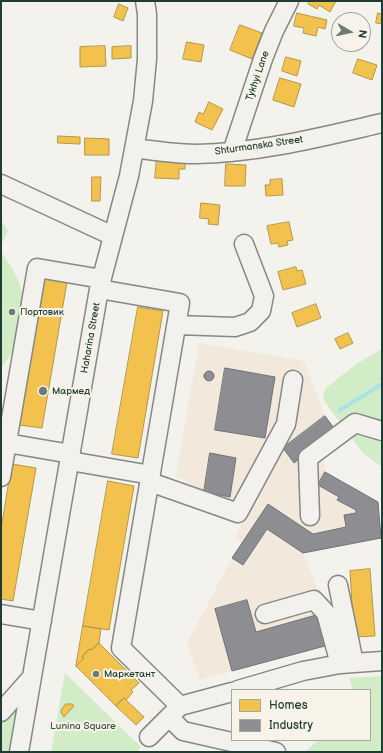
<!DOCTYPE html>
<html>
<head>
<meta charset="utf-8">
<style>
  body { margin:0 }
  #map { position:relative; width:383px; height:753px; overflow:hidden; background:#f4f2ec; font-family:"Balsamiq Sans",sans-serif }
  canvas { display:block }
  .frame { position:absolute; inset:0; border:2px solid #1f3d34; pointer-events:none }
  .legend { position:absolute; left:231px; top:689px; width:140px; height:52px; box-sizing:border-box; background:#f7f3e8; border:1px solid #a1aaa0; margin:0; padding:5px 7px; list-style:none; font-size:12px; color:#1f3d34 }
  .legend li { display:flex; align-items:center; gap:8px; height:20px }
  .legend b { width:20px; border:1px solid #a1aaa0 }
  .north { position:absolute; left:331px; top:12px; width:40px; height:40px; box-sizing:border-box; background:#f7f3e8; border:1px solid #a1aaa0; border-radius:50%; rotate:99deg; font-size:11px; font-weight:700; line-height:16px; text-align:center; color:#1f3d34 }
  .north::after { content:''; display:block; margin:auto; width:14px; height:18px; background:#6a7c74; clip-path:polygon(50% 0,100% 100%,50% 72%,0 100%) }
</style>
</head>
<body>
<div id="map">
<canvas width="383" height="753"></canvas>
<div class="frame"></div>
<ul class="legend">
<li><b style="height:11px;background:#f2c14e"></b>Homes</li>
<li><b style="height:11px;background:#8d8d92"></b>Industry</li>
</ul>
<div class="north">N</div>
</div>
<script>
const context = document.querySelector('canvas').getContext('2d');
context.lineJoin = 'round';
function paint(path, color) {
  context.fillStyle = color;
  context.fill(path, 'evenodd');
}
function stroke(path, color, width, dash) {
  context.strokeStyle = color;
  context.lineWidth = width;
  context.lineCap = dash ? 'butt' : 'round';
  context.setLineDash(dash || []);
  context.stroke(path);
}
function label(font, color, halo, rows, align = 'center') {
  context.font = font + ' "Balsamiq Sans",sans-serif';
  context.lineWidth = 4;
  context.setLineDash([]);
  context.textBaseline = 'middle';
  context.strokeStyle = halo;
  context.fillStyle = color;
  for (const [text, x, y, turn = 0] of rows) {
    context.save();
    context.translate(x, y);
    context.rotate((+turn || 0) * Math.PI / 180);
    context.textAlign = isNaN(turn) ? turn : align;
    if (halo) context.strokeText(text, 0, 0);
    context.fillText(text, 0, 0);
    context.restore();
  }
}
paint(new Path2D(`
  M199,343L304,361L325,416L342,439L323,453L325,472L378,502L381,538L303,553L317,588L331,601L342,641L200,680L187,644L232,558L242,543L235,537L242,523L182,502L186,481L176,477Z`), '#f2e8dc');
paint(new Path2D(`
  M1,220L8,231L1,246Z
  M1,252C12,266 24,286 23,305C23,312 20,320 19,327C15,345 14,353 1,368Z
  M382,349V467L363,453L325,402L323,394L327,387L358,363Z
  M65,673L141,747L137,752H117L114,750L112,752H51Z
  M382,676V752H305L318,740H370V690H353L349,678Z
  M21,701L12,752H1V722Z`), '#d1ecc6');
const homes = new Path2D(`
  M310,1H336L330,12L319,5L317,9L308,4Z
  M119,4L128,8L123,21L114,17Z
  M297,13L327,20L325,29L318,27L316,36L303,33L304,28L294,26Z
  M378,13L382,14V24L376,23Z
  M240,25L262,33L252,59L230,50Z
  M187,42L204,45L201,62L183,59Z
  M105,46L106,66L80,67V47Z
  M131,46V58L112,59V47Z
  M286,57L301,61L297,76L282,71Z
  M358,59L377,65L372,80L353,73Z
  M280,78L301,84L294,107L273,100Z
  M209,102L223,109L212,130L195,122L199,112L203,114Z
  M58,136L80,137V144L58,143Z
  M85,138L109,139V155H85Z
  M157,158L185,160V169H179V179L155,178Z
  M226,164L246,165L245,186H225Z
  M92,177H101L100,201H92Z
  M282,179L283,195L266,196L265,185H270V180Z
  M201,203L220,205L218,225L208,224L209,219L200,218Z
  M289,222L293,240L287,241L288,245L279,247L278,243L271,244L267,226Z
  M296,267L297,271L302,270L306,284L283,290L278,272Z
  M44,278L67,282L42,428L19,425Z
  M316,304L321,318L297,327L292,313Z
  M138,307L163,311L138,458L112,454Z
  M348,333L353,343L340,349L335,339Z
  M12,464L36,468L13,601L1,599V530Z
  M108,481L134,486L109,630L83,626Z
  M370,569L375,636L354,637L350,571Z
  M83,626L101,629L99,643L91,650L89,649L82,657L84,658L76,666Z
  M99,643L139,683L131,690L133,692L126,700L124,698L116,706L76,666L84,658L82,657L89,649L91,650Z
  M124,698L144,717L136,725L116,706Z
  M66,704H72L74,706L64,717L61,712L62,709Z`);
paint(homes, '#f2c14e');
stroke(homes, '#b39946', 1);
const industry = new Path2D(`
  M225,368L275,377L265,438L215,430Z
  M204 376a5 5 0 1 1 10 0a5 5 0 1 1-10 0Z
  M325,416L336,431L294,463L283,448Z
  M210,453L236,458L230,497L204,492Z
  M325,472L378,502L381,538L303,553L267,529L243,565L232,558L268,504L313,534L346,527L344,515L356,513V510L337,500L339,497L318,485Z
  M247,600L256,632L316,615L325,646L232,671L215,609Z`);
paint(industry, '#8d8d92');
stroke(industry, '#6c7576', 1);
stroke(new Path2D(`
  M340,410L382,384`), '#aae3e6', 4);
const minor = new Path2D(`
  M135,148C155,151 175,154 196,154C259,153 321,137 382,123
  M232,152L263,59L274,31L289,1
  M1,184L113,236
  M99,289L180,303L121,648L180,706
  M177,325L235,327L250,322L261,311L264,296L244,244
  M7,443L71,454
  M70,461L151,475
  M1,477L37,268L102,279
  M150,482L238,513L286,424L293,380
  M310,516L308,458L355,423L382,431
  M338,585L354,663
  M1,614L42,621
  M265,614L314,600L326,613L340,664
  M238,690L303,671L340,664L382,661
  M1,712L32,677
  M169,717L183,731L276,752
  M149,737L180,706L232,692
  M19,752L99,289L129,176L143,101L147,59V14L145,1`);
stroke(minor, '#848985', 21);
stroke(minor, '#f2f1ed', 18);
for (const [x, y, r, color] of [
  [12,312,4,"#6a7c74"],
  [43,391,5,"#6a7c74"],
  [96,674,4,"#6a7c74"]
]) {
  const dot = new Path2D();
  dot.arc(x, y, r, 0, 2 * Math.PI);
  context.fillStyle = color;
  context.fill(dot);
  stroke(dot, '#f7f3e8', 1.5);
}
label('10px', '#1f3d34', '#f7f3e8', [
  ["Tykhyi Lane",258,76,-71],
  ["Shturmanska Street",259,146,-8],
  ["Haharina Street",91,338,-80]
]);
label('10px', '#1f3d34', '#f7f3e8', [
  ["Портовик",20,312],
  ["Мармед",52,391],
  ["Маркетант",104,674]
], 'left');
label('10px', '#355645', '#f7f3e8', [
  ["Lunina Square",83,726]
]);
</script>
</body>
</html>
